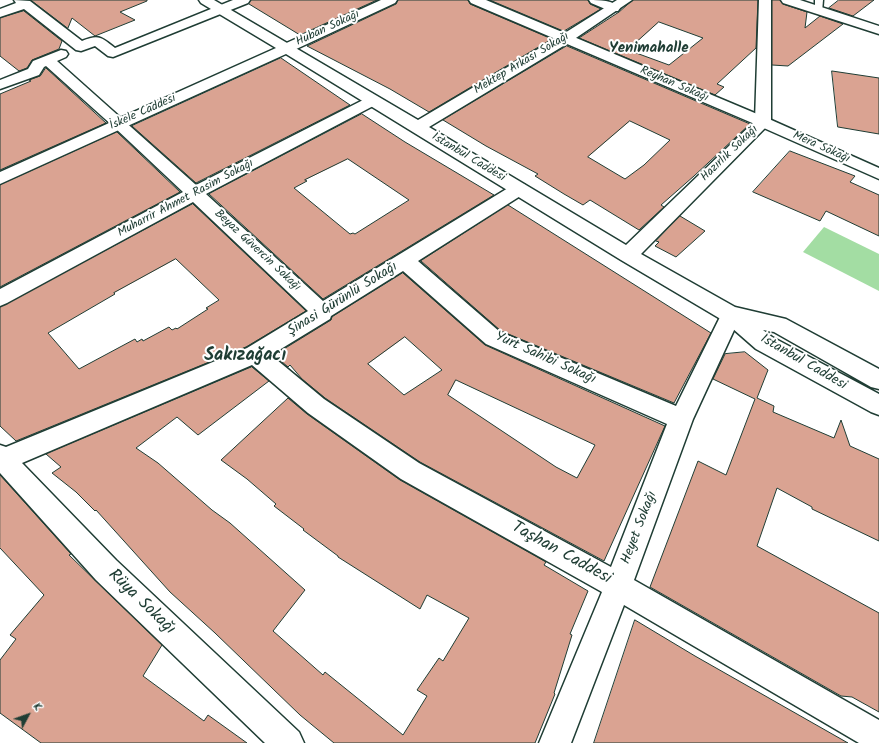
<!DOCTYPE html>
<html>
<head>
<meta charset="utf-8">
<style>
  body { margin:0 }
  #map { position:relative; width:879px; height:743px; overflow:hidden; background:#fff; font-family:Kalam,sans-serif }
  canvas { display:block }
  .north { position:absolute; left:8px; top:695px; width:40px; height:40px; -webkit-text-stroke:3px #fff; paint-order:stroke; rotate:49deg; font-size:11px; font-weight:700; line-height:16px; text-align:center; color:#1f3d34 }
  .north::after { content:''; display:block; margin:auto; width:14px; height:18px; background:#1f3d34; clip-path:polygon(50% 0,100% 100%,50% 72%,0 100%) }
</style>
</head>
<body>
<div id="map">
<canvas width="879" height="743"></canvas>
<div class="north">K</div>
</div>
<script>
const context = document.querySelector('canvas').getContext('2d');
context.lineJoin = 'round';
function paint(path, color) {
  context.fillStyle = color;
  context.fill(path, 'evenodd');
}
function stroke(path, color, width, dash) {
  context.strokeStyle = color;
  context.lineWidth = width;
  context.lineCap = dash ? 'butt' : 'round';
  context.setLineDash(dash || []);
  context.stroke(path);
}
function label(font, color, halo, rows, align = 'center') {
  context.font = font + ' Kalam,sans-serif';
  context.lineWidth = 4;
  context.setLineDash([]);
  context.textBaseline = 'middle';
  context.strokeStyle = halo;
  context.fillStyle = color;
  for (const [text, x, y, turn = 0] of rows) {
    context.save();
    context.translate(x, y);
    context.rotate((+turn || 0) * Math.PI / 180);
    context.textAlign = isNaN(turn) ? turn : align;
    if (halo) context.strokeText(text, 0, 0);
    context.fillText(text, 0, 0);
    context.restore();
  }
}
paint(new Path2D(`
  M824,227L879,254V291L803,252Z`), '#a3dda3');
const building = new Path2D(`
  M31,0H147V1L120,12L135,20L95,36L72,18L68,28Z
  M251,0H377L300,35L249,4Z
  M398,0H468L470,4L552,39L429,112L390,89L307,46L396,4Z
  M490,0H588L590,4L601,9L564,31Z
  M633,0H758L756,48L717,84L724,87L715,95L579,38L619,12ZM659,22L703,38L669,65L628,50Z
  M772,0H780L783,4L807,12L805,28L820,16L843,24L788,66L772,65Z
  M839,0H874L853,16L829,8Z
  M24,11L62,41L59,49L32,60L27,68L19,71L0,56V18Z
  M567,46L750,124L694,176L661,205L664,207L639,230L590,200L583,205L564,194L535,176L538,174L486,146L443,120ZM630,121L670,140L644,165L625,179L588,157Z
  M281,58L350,105L196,183L132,126Z
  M46,68L106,123L0,170V94L31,81L29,80L40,76Z
  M832,71L879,78V134L838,127Z
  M362,114L405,142L494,195L323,299L209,194ZM348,159L409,200L355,234L353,233L350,234L294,188L307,181L305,180Z
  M117,132L180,192L0,287V185Z
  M790,151L855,176L850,182L879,195V236L826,211L820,221L753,192Z
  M193,204L306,311L246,347L16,441L0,426V307ZM176,259L219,300L206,308L208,309L177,329L176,328L172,330L169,327L143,341L142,339L137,342L135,339L79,369L48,333L115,294L114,293Z
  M508,205L711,333L674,403L501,331L421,261Z
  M680,216L705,231L676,257L655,246L659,242L656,241Z
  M403,273L485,345L665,426L604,561L420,462L325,398L302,379L290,365L288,367L274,355L331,320L332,317ZM405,337L442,370L404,395L368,364ZM456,380L595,445L577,478L556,467L448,395Z
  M745,352L768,370L757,398L774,406L773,412L834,438L841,420L850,446L879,459V541L812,509V507L777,488L757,546L879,613V712L852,697L841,696L650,587L698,461L726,475L755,399L713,379L725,354Z
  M252,367L269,381L198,435L177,417L136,448L158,463L212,510L230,523L305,590L273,631L323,675L325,672L403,735L427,696L417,690L439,658L443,661L469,618L427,595L420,609L338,557V556L303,530L304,529L274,506L276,504L247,479L221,460L288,398L307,414L400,480L546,562L544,565L588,591L570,634L572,635L554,693L555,694L535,743H334L300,715L215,633L170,592L96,510L95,511L76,492L52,473L61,467L46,454Z
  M0,475L71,554L69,555L162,645L143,676L204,721L208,715L247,743H41L0,713V660L16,639L10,635L44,595L0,548Z
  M635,620L695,656L848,743H594Z`);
paint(building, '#daa392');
stroke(building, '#1f3d34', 1);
const lane = new Path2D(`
  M815,0H823L822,12H819L815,10Z`);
const street = new Path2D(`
  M14,0L30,1L82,41C99,34 101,37 115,48L233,0H250L248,3L113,57L108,56L95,46L81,51L76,50L24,9L0,17V9L16,3Z
  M381,0H397L395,3L292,51L287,52L282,51L280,48L282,45Z
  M469,0H486L769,119L879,168V179L757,125L471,3Z
  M589,0C599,0 614,0 620,8L618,11H610L591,3Z
  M781,0H800L879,26V34L783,3Z
  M61,50L66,51L68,54L66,57L57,61L196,185L367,98L372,96L377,98L380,101L377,104L206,194L323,301L513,185L519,183L525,185L528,189L525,193L418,261L500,332L676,406L724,309L731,307L738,309L741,315L693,419L634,580L879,720V743H859L624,605L571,743H539L602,592L401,479L308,413L252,365L22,463L116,560L299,732L304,743H265L96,580L0,473V445L6,447L247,348L308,311L193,202L7,303L0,306V289L183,192L114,127L46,66L44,67L39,75L0,89V80L28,69L33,61ZM403,271L486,344L667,424L611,567L419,463L324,399L271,355L330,319L331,316Z`);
const secondary = new Path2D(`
  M199,0H214L418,120L560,36L617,0H632L570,42L429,127L626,245L755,121L759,0H771V122L641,254L735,307L786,319L879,369V389L871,387L774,332L763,330L772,337L879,394V415L871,412L756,349L724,321L621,260L286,54L0,184V172L276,48L201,3Z`);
stroke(lane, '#1f3d34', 3);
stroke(street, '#1f3d34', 3);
stroke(secondary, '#1f3d34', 3);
paint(lane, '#fff');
paint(street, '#fff');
paint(secondary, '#fff');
label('12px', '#1f3d34', '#fff', [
  ["Huban Sokağı",328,29,-25],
  ["Mektep Arkası Sokağı",522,64,-31],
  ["Reyhan Sokağı",674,85,23],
  ["İskele Caddesi",143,113,-24],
  ["Mera Sokağı",821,148,24],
  ["Hazırlık Sokağı",730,154,-44],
  ["İstanbul Caddesi",468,158,31],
  ["Muharrir Ahmet Rasim Sokağı",186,199,-28],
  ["Beyaz Güvercin Sokağı",257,251,43]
]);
label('14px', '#1f3d34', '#fff', [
  ["Şinasi Gürünlü Sokağı",343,300,-32],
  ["Yurt Sahibi Sokağı",545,359,24],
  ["İstanbul Caddesi",803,363,30],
  ["Heyet Sokağı",640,528,-69]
]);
label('bold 15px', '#1f3d34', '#fff', [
  ["Yenimahalle",649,49]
]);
label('17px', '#1f3d34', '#fff', [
  ["Taşhan Caddesi",561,554,29],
  ["Rüya Sokağı",141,603,44]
]);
label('bold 18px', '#1f3d34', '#fff', [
  ["Sakızağacı",245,357]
]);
</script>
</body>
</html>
